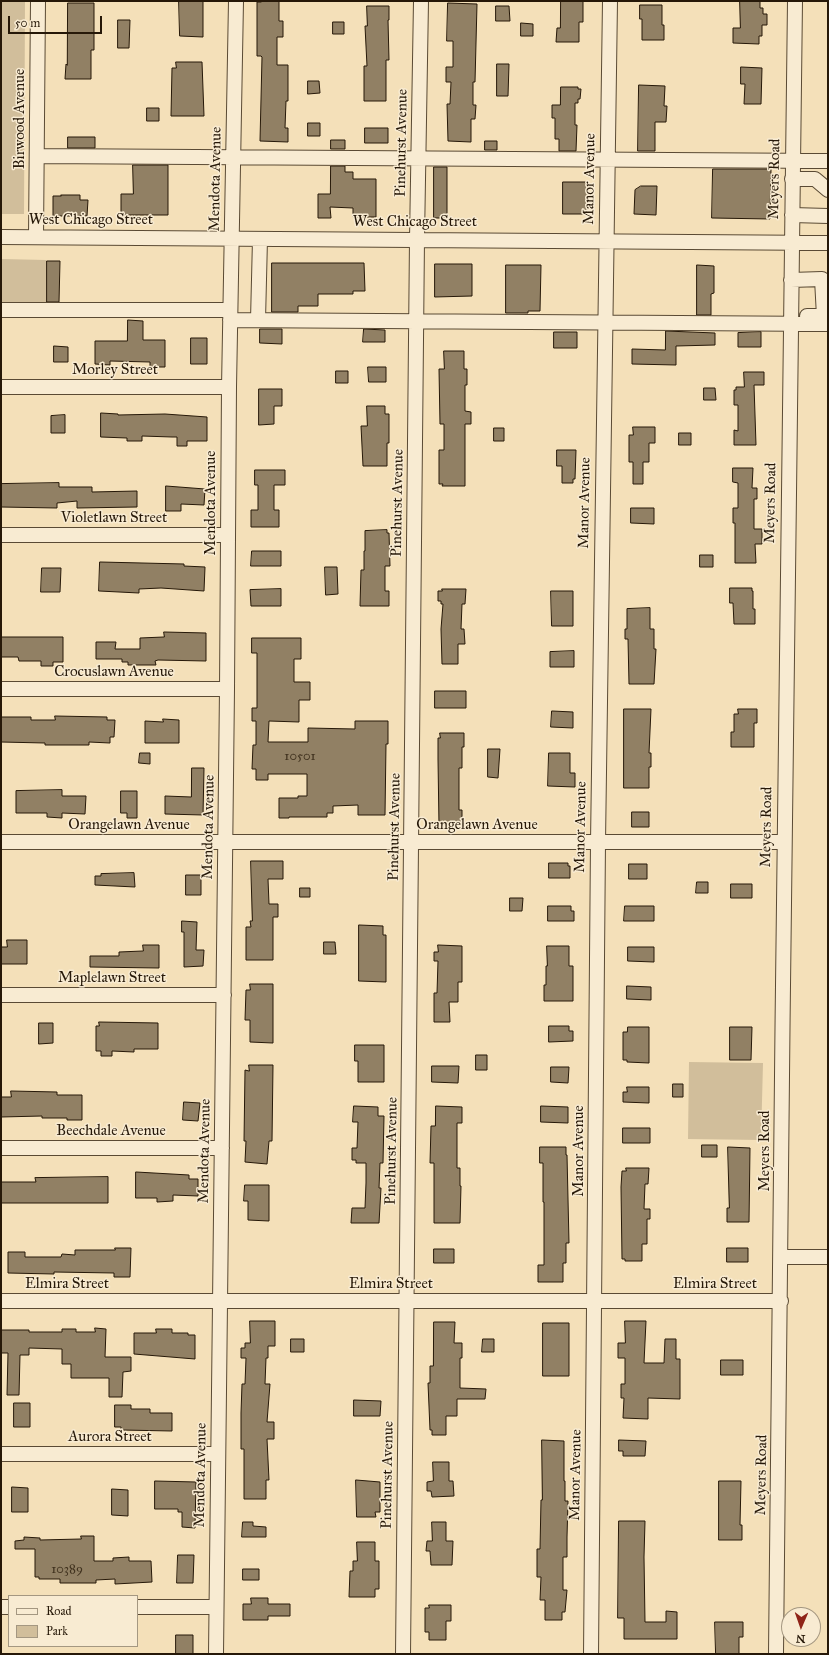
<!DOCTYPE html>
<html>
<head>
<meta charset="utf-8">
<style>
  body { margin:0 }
  #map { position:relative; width:829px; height:1655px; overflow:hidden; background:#f4e0b9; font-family:"IM FELL Great Primer",serif }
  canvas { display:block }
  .frame { position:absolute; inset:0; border:2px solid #261808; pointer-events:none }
  .legend { position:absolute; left:8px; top:1595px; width:130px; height:52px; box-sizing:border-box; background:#f8ebd2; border:1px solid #a49781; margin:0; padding:5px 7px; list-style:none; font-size:12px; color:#261808 }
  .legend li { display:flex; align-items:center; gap:8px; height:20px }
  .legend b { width:20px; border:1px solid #a49781 }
  .north { position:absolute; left:781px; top:1607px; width:40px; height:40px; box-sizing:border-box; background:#f8ebd2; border:1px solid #a49781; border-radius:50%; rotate:182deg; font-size:11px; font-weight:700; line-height:16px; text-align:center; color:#261808 }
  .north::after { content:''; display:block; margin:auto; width:14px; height:18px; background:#8f2418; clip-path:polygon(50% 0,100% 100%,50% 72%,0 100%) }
  .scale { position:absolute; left:8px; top:16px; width:94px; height:18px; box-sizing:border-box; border:2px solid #261808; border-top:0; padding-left:5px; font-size:12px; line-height:14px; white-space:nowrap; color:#261808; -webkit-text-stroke:3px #f8ebd2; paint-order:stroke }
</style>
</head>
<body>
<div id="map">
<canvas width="829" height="1655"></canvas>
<div class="frame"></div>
<ul class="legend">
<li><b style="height:5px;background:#f8ebd2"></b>Road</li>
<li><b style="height:11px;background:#d1be9b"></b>Park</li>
</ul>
<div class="north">N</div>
<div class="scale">50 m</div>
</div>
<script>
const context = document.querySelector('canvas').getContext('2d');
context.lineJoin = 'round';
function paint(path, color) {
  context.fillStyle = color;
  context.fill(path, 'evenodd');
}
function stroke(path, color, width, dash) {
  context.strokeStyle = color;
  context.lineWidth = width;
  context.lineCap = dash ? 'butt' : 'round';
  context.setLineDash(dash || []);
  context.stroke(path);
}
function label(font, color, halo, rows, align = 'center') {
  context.font = font + ' "IM FELL Great Primer",serif';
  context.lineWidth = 3;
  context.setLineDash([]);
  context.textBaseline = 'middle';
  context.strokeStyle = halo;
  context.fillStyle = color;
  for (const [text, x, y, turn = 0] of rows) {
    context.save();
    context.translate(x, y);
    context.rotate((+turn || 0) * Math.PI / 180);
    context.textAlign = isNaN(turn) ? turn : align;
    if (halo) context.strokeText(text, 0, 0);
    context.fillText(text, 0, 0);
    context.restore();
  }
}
paint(new Path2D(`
  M1,1H25L24,214H1Z
  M1,259L46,260V306H1Z
  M689,1062L763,1063L761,1140L688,1139Z`), '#d1be9b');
const building = new Path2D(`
  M179,1H203V37L180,36Z
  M261,1H279V21H283V37H277V65H288V101H286L285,128H288V142L260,141L262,57L261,56H257V2H261Z
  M561,1H583V22H579V42H556L557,28H560Z
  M740,1H760V8H763V14H767V25H762V36H759V44L733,43V28H740Z
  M68,3H94V50H91V79H65L66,64L67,65Z
  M448,3L477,4L475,82H473V105H476L475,119H471V142L448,141L447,104H450L451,82H446V67H453V41H447Z
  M640,5H662V25H664V40H642V19H640Z
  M367,6H389V20H388L389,60H386V101H364V66H367L365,26H367Z
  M496,6H509L510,21H496Z
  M118,20H130L129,48H118Z
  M333,22H344V34H333Z
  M521,23L533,24V36H521Z
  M176,62H202L204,116H171L172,68H176Z
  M497,64H509L508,96H497Z
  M741,67L762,68L761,104H744L745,84H741Z
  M308,81H319L320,93L308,94Z
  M639,85L665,86L664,106H667L666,122H655V151H638Z
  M561,87H578V89H581L580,99H578V103H575V125H577L576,151H559V139H555V118H552V105H560Z
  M147,108H159V121H147Z
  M308,123H320V136H308Z
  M365,128H388V143H365Z
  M68,137H95V148H68Z
  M331,140H345V149H331Z
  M485,141H497V150H485Z
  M133,165H168V215H121V194H133Z
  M331,166H345V172H353V179H376V217H353V208L330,207L331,218H318V194H330Z
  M434,167H447V218H434Z
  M713,169H771L770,219L712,218Z
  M563,182H588V214H563Z
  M641,186H657L656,215L634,214L635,190Z
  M61,195H80V200H88L87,216H53V196H61Z
  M47,261H60L59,302H47Z
  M272,263H364L365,291H353V294H318V306H298V312H272Z
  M435,264H472V296L435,297Z
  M506,265H541L540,311H528V313H506Z
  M697,265L714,266V293L711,294V315H697Z
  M128,320L143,321V340H165V367H150V362L110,361V365L95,364V341H127Z
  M260,329H282V344L260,343Z
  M364,329L385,330V342H363Z
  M666,331L715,333V345L676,346V365L632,364V349L665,350Z
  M554,332H577V348H554Z
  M761,332V347H738V333Z
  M191,338H207V364H191Z
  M54,346L68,347V362H54Z
  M444,351H464V369H467V385H465V411L471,412V424H465V486H442L443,484H439V450H444V424H440L439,369H444Z
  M368,367H386V382H369Z
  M336,371H348V383H336Z
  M744,372H764V385H754L756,445H734V430L738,431V405H734V390H736V387H744Z
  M704,388H715L716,400H704Z
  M259,389H282V406H274V424L259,425Z
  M367,406H385V414H389V443H387V466H363L361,426H367Z
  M101,413L118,414V415L165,414L207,417V441H187V446H177V437H172L142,436V441H127V438L101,437Z
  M65,415V433H51V416Z
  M633,427H655V443H649V462H643V484H633V462H629V435H633Z
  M494,428H504V441H494Z
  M679,433H691V445H679Z
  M557,450H576L575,479H573V483H562V466H557Z
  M733,468H753L752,488H757V499H754V529H762V544H755L756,563H735V523H733V508H738V483L733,482Z
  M255,470H285V485H274V510H279V527H251V510H258V485H255Z
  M59,483V487H92V492L137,491V507L77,508V501L57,503V508L1,507V484Z
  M166,486L205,489L204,505L181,504V511H166Z
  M631,508H654V524L631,523Z
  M387,530V533H389L390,566H385V591H389V606H360L361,570H364V551H365V531Z
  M252,551H281V566H251Z
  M700,555H713V567H700Z
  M100,562L184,564V566L205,567L204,591L161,588L139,589V593L99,591Z
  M325,567H337L338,594L326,595Z
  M42,568H61L60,592H41Z
  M730,588H752V591H753V609H755V624H734L733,603H730Z
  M281,589V606H251L250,590Z
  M442,589H466L465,604H462L461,629H464L465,644H458V664H442L441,629L443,604H441V601H438V591H442Z
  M551,591H573V626H552Z
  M650,608V629H654V649H656L654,684H629L628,639H625V629H627V609Z
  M164,632L206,633V661L158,660L155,661L156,665H128V662H122V659H96V642H116L115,649H140V638L164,637Z
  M1,637H63V662H53V666H41V661H19L18,657H1Z
  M252,638H301V659H294V682H310V700H299V722L269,721L268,742H308V728L355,729V721H388V744H386L385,815H358V805L333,806V813H327V817H289V818H279V798H298V796H307V774H268V780H256V769H252L253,745H256V721H252V708H257V653H252Z
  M574,651V667H550V652Z
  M435,691H466V708H435Z
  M624,709H651L649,753H651V767H649V788H624Z
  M738,709H757V723H754V747H731V732H734V714H738Z
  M552,711L573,712V728L551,727Z
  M55,716L107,717V720H115L114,737H110V743L89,742V745H45V743L1,742V717H31V720H55Z
  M163,719L179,720V743H145V721L163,722Z
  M440,733H464V747H462V768H459V810H462V825L439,826L438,759V738H440Z
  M488,749H500L498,778L488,777Z
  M140,753H150V764L139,763Z
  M549,753H570V773H575V787L548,786Z
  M192,768H204L203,815L165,814V796L191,797Z
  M62,790V796H86L85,814L62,813V818L47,817V813H16V791Z
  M121,791H137V818H127V813H121Z
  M632,812H649V827H632Z
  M251,861H283V879H268L269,904H278V917H273V960H246V927H251L250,921H252Z
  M549,863H568V866H570V878H549Z
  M629,864H647V879H629Z
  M134,873L135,887L95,885V876H101V874Z
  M186,875H201V895H186Z
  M697,882H708V893H696Z
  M731,884H752V898H731Z
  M300,888H310V897H300Z
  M510,898H523L522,911H510Z
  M548,906H571V911H574V921H548Z
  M625,906H654V921H624Z
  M182,921L197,922L196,950H204L203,966L184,967V932H182Z
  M359,925L383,926V935H386V982L359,981Z
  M7,940H27V964H1V947H7Z
  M324,942H335L336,954H324Z
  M143,945H159V968L90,967V956H119V952L143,951Z
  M438,945L462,946V982H458V1002H449L450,1022H434V993H437L438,961H434V952H438Z
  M547,946H569V966H573V1001H544V985H546V966H547Z
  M628,947H654V962L628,961Z
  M250,984H273V1043L250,1042V1020H245L246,990H250Z
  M627,986L651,987V1000L627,999Z
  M99,1022L158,1023V1049H134V1052L112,1051V1056H101V1051H96V1026H99Z
  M39,1023H53V1043L39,1044Z
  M549,1026H569V1031H573V1041L549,1042Z
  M628,1027H649V1063L627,1062V1060H623V1032H627Z
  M730,1027H752L751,1060H730Z
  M355,1045H384V1082H358V1061H355Z
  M476,1055H487V1070H476Z
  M249,1065H273L272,1141H269L267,1164L245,1162L246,1141H244L245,1070L249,1071Z
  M432,1066H459L458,1083L432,1082Z
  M551,1067H569L568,1083L551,1082Z
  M673,1084H683V1097H673Z
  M627,1087H649V1103L623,1102V1092H627Z
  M11,1091L57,1092V1095H82V1120H67V1118H42V1116L1,1117V1097H11Z
  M184,1102L200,1103L198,1121L183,1120Z
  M354,1106L378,1107V1116H384L383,1163H380L379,1188H381L379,1223H351L352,1208H365L366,1183V1163H356V1160H352V1148H357L358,1122H353Z
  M436,1106L462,1107V1123H457V1168H460V1186H461L460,1223H434V1163H430L431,1126H435Z
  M541,1106L568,1107V1123L541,1122Z
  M623,1128H650V1143H623Z
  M702,1145H717V1157H702Z
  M540,1147H566V1155H567L569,1243H566V1263H563V1282H538V1265H544V1202H543V1163H540Z
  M728,1147L750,1148L749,1222H727V1208H729Z
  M626,1168H649L648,1184H645L644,1209H650V1219H647V1244H642V1261H625V1259H622L621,1187L622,1171H626Z
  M136,1172L189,1175V1179H198V1196L173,1195V1201L157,1202V1198H136Z
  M108,1177V1203H1V1182H36L35,1178Z
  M245,1185H269V1221L248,1220V1201H244Z
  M115,1248H131L130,1277H114V1273L54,1272V1274L8,1273V1252H25V1257H61L62,1254L75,1255V1250H115Z
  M727,1248H748V1262H727Z
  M434,1249H454V1263H434Z
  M250,1321H275V1346H268V1358H266L265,1384H270L267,1422H274V1439H267L269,1480H266V1499H244V1449H241V1413L242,1384H245L246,1358H241V1348H245V1343H250Z
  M625,1321H646L644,1363H664L665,1339H676V1359H680V1399L648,1398V1419L623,1418L624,1398H621V1384H625V1358H618V1343H625Z
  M434,1322H455L454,1343H462V1358H460V1388L486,1389L485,1399H457V1416H446V1435H432V1430H430L428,1383H430V1366H433Z
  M543,1323H569V1376H543Z
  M95,1328L106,1329L105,1357H131V1371L123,1372L122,1397H109V1378H71V1364H62V1349L29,1348V1355H20L19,1395H7L8,1353H1V1330H29V1332H62V1329H76V1332H95Z
  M156,1329H172V1333H188V1335H195V1359L134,1354V1333H156Z
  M291,1339H304V1352H291Z
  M483,1339H494V1352H482Z
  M721,1360H743V1375H721Z
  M354,1400L381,1401L380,1416H354Z
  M14,1403H30V1427H14Z
  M115,1405H131V1409H150V1413H172V1431L121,1430V1427H115Z
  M542,1440L564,1441V1481H565V1501H568L567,1537V1557H563V1590H567L565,1612H562V1620H545V1600H540L541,1577H537V1549H540L541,1500H542Z
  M619,1440L646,1441L645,1456H623V1451H619Z
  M433,1462H449V1481H453L454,1496L432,1497L431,1491H427V1482L433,1481Z
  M356,1480L380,1482V1512H375L376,1517H357Z
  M155,1481L196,1482L195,1528L182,1527V1512H178V1509H155Z
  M719,1481H741L740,1525H742V1540H719Z
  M12,1487L28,1488V1512H12Z
  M112,1489L128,1490V1516L112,1515Z
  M619,1521H645L644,1557L645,1622H666V1611L677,1612V1639H624V1618H618Z
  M243,1522H253V1526L266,1527V1537H242Z
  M432,1522H446V1541H453L452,1565H431L430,1551H426L427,1541H432Z
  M81,1536H94V1561H113V1558L129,1557V1561H151L152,1582L115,1584V1579L96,1580V1583H60V1579H39V1577H35V1549H15V1541L24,1540V1537L40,1538V1540L81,1539Z
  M357,1542H375V1561H379V1589H375V1597H349L350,1571H353V1561H357Z
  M178,1555H194L193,1583H177Z
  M243,1569H259V1580H243Z
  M251,1598H268V1604H290V1616H268V1620H243V1604H251Z
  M429,1605H451V1621H446V1640H429V1632H425V1608H429Z
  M715,1622H743V1637H739V1654H716Z
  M176,1635H193V1654H176Z`);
paint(building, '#918064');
stroke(building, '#261808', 1);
const minor = new Path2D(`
  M37,156L828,161
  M792,179H815L828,190
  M792,215L828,216
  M1,237L828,243
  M36,237L38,1
  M791,280L822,279L824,316H807
  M1,310H230
  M230,320L828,324
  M258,320L260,239
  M1,387H229
  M1,535H227
  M1,689H227
  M1,842H784
  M1,995H224
  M1,1148H222
  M782,1257H828
  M1,1301H781
  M1,1454H218
  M1,1607H9
  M137,1607H216
  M216,1654L227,689L229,387L236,1
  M403,1654L417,239L421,1
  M591,1654L598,842L610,1
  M776,1654C783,1103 785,552 795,1`);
stroke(minor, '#5a4a34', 16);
stroke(minor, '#f8ebd2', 14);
label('13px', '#41321f', null, [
  ["10501",300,757],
  ["10389",67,1570]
]);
label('15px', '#261808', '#f8ebd2', [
  ["Birwood Avenue",20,119,-90],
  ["Pinehurst Avenue",402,143,-89],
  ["Mendota Avenue",216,179,-89],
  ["Manor Avenue",590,179,-89],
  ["Meyers Road",775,179,-89],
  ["West Chicago Street",91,220],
  ["West Chicago Street",415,222],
  ["Morley Street",115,370],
  ["Mendota Avenue",211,503,-90],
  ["Pinehurst Avenue",398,503,-89],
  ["Manor Avenue",585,503,-89],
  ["Meyers Road",771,503,-89],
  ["Violetlawn Street",114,518],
  ["Crocuslawn Avenue",114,672],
  ["Orangelawn Avenue",129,825],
  ["Orangelawn Avenue",477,825],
  ["Mendota Avenue",209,827,-89],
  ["Pinehurst Avenue",395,827,-89],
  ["Manor Avenue",581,827,-89],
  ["Meyers Road",767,827,-89],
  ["Maplelawn Street",112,978],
  ["Beechdale Avenue",111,1131],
  ["Mendota Avenue",205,1151,-89],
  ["Pinehurst Avenue",392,1151,-89],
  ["Manor Avenue",579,1151,-90],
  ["Meyers Road",765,1151,-90],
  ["Elmira Street",67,1284],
  ["Elmira Street",391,1284],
  ["Elmira Street",715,1284],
  ["Aurora Street",110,1437],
  ["Mendota Avenue",201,1475,-89],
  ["Pinehurst Avenue",388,1475,-89],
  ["Manor Avenue",576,1475,-89],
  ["Meyers Road",762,1475,-89]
]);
</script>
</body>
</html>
